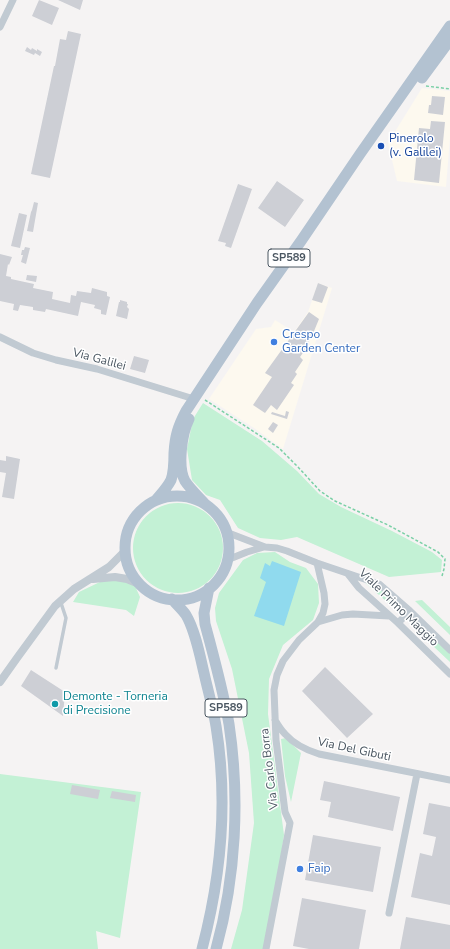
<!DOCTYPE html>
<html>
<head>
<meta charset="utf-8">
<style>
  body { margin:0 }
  canvas { display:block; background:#f5f3f3 }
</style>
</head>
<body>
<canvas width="450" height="949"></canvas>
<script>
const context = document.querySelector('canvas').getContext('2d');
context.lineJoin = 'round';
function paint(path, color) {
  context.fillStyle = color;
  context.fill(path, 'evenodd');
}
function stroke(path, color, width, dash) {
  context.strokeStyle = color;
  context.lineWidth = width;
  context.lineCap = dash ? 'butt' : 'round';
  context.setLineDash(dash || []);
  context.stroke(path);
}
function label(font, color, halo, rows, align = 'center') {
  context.font = font + ' "Nunito Sans",sans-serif';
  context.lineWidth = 3;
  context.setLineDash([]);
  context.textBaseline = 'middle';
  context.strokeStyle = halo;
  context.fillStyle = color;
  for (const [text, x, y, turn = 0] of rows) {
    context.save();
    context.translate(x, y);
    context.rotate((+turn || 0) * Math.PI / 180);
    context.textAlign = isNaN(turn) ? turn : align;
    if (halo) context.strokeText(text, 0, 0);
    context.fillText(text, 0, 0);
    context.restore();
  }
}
paint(new Path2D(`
  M422,88L450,91V138L446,187L397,181L388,143Z
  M318,283L332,288L283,449L254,428L209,399L256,329L271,327L275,320L294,332L308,312Z`), '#fdf9ef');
paint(new Path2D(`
  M203,403L262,441L297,471L319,494L341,507L392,531L432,552L442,560L441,572L389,577L297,537L281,540L260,538L238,528L220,500L206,495L192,480L187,449L193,419Z
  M133 548a45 45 0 1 1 90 0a45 45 0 1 1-90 0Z
  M275,552L290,562L306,568L318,584L319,603L313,620L283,645L269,679L268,714L284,835L278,876L263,949H231L242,910L254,823L249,753L232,669L216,621L215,608L219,593L243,560L257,553Z
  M121,580L135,586L140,597L134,616L126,610L73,602L79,592L102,581Z
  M362,580L377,587L400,604L398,610L395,609Z
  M422,600L450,627V635L415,601Z
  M416,623H420L450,653V662L414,628V625Z
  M286,738L301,753L291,802L285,776L281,739Z
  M0,774L141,792L120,938L96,931L98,949H0Z`), '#c3f1d5');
paint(new Path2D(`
  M272,561L301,572L284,626L254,616L266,582L260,578L265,563L270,566Z`), '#90daee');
paint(new Path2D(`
  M39,0L59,8L52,25L32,16Z
  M58,0H83L80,10Z
  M68,31L81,34L50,178L31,174L54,66H55L60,39L66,40Z
  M27,47L31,50L32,48L37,51V49L42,52L40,56L35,53L34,55L25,51Z
  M432,96L445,97L443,115L428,113L429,105H431Z
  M431,121L445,122L439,183L414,180L419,128L430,129Z
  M277,181L304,200L285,227L258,208Z
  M238,184L252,189L231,248L225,246L226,243L218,241Z
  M34,202L38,203L33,232L27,231L31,212L32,210Z
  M19,213L27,215L20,248L11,246Z
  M25,247L30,248L26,264L21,262L23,255H21L22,250H24Z
  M0,254L12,257L9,265L8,264L6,276L11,277V279L34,284L33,288L53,292L52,299L70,303L71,295L76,296L77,291L91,293L92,288L107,292V296L110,297L106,315L101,314V310L94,308L95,305L81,302L78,316L46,309L45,312L33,310V307L20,305L18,311L13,310L14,304L0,301Z
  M27,275L37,276L36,282L26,280Z
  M318,283L328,287L322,303L312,300Z
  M120,300L127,302V304H128L127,307L129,309L127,319L116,316L119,302H120Z
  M309,312L319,319L312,336L308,343L309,344L300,357L303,360L295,372L297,374L291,383L294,385L277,410L271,405L265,413L253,405L272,377L265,373Z
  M134,356L149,360L145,373L130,369Z
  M286,411L289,412L287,419L271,414L272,412L285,416Z
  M273,422L278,425L273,433L268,429Z
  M6,456L20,459L14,499L2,497L6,473L0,472V460L6,461Z
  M325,667L373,714L347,738L302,691Z
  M31,670L65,692L63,716L21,686Z
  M324,781L400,797L393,831L328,817L331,802L320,800Z
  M72,785L100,790L98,799L70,794Z
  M112,791L136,795L135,802L110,798Z
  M429,803L450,807V905L411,897L420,853L432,856L436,837L423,834Z
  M313,835L381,847L373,892L305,880Z
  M302,898L366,910L359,949H309L293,946Z
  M406,917L450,925V949H400Z`), '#cdcfd5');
stroke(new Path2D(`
  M426,86L450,89
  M205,400L279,448L298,467L320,491L335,501L388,525L438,552L445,559L444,569L442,576`), '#7ad0a6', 1.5, [3, 2]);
stroke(new Path2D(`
  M56,668L66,618L61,603`), '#c1cad2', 3.5);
stroke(new Path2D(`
  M0,27L13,0
  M0,337L33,353L56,360L97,369L194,399
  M226,532L265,547L277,548L287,551L317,563L379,584L410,611L450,650
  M227,560L247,552L264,547
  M348,574L359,588L398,623L450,674
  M318,622L342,615L353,614L389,616
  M398,623L410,611
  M275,720C278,725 281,730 285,734C294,744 306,750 319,754L450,780
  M389,913L417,774
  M266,949L290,823L285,812L276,740L274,690L277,675L283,661L299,640L318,622L323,613L325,604L324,593L317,563`), '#c1cad2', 7);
stroke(new Path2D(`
  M93,579L115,577L127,579L139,584
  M0,682L17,658L55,606L74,589L109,567L125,551`), '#c1cad2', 8);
stroke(new Path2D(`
  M422,78L450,40
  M189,419C182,433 177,466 185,481C191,490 199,497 206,505
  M125 548a52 52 0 1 1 104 0a52 52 0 1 1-104 0Z
  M156,500C161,494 167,488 171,480C174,472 174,462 174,453C175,436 178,426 186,411L257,303L301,241L360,154L450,26
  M209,588L204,613L205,624C214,657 223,690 229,724C240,798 236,877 216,949
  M172,599C176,604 182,609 186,615C195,630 200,656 204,673C208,691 213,708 216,726C228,800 221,877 202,949`), '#b3c2d1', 11);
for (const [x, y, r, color] of [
  [381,146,4,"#1a4fb4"],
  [274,342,4,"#3f7fe0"],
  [55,704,4,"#0f9aa8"],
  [300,869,4,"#3f7fe0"]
]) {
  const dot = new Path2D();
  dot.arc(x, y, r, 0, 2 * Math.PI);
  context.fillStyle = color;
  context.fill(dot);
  stroke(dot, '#fff', 1.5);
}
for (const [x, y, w] of [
  [289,258,42],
  [226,708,42]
]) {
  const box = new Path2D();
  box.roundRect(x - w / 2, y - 9, w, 18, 3);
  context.fillStyle = '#fff';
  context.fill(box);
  stroke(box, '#4a5661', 1);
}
label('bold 11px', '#4a5661', null, [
  ["SP589",289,258],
  ["SP589",226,708]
]);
label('12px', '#164399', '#fff', [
  ["Pinerolo",389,139],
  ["(v. Galilei)",389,153]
], 'left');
label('12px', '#366cbe', '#fff', [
  ["Crespo",282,335],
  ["Garden Center",282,349],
  ["Faip",308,869]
], 'left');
label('12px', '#4a5661', '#fff', [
  ["Via Galilei",99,360,15],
  ["Viale Primo Maggio",398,608,44],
  ["Via Del Gibuti",354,750,12],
  ["Via Carlo Borra",270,769,-97]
]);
label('12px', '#0d838f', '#fff', [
  ["Demonte - Torneria",63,697],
  ["di Precisione",63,711]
], 'left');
</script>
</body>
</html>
